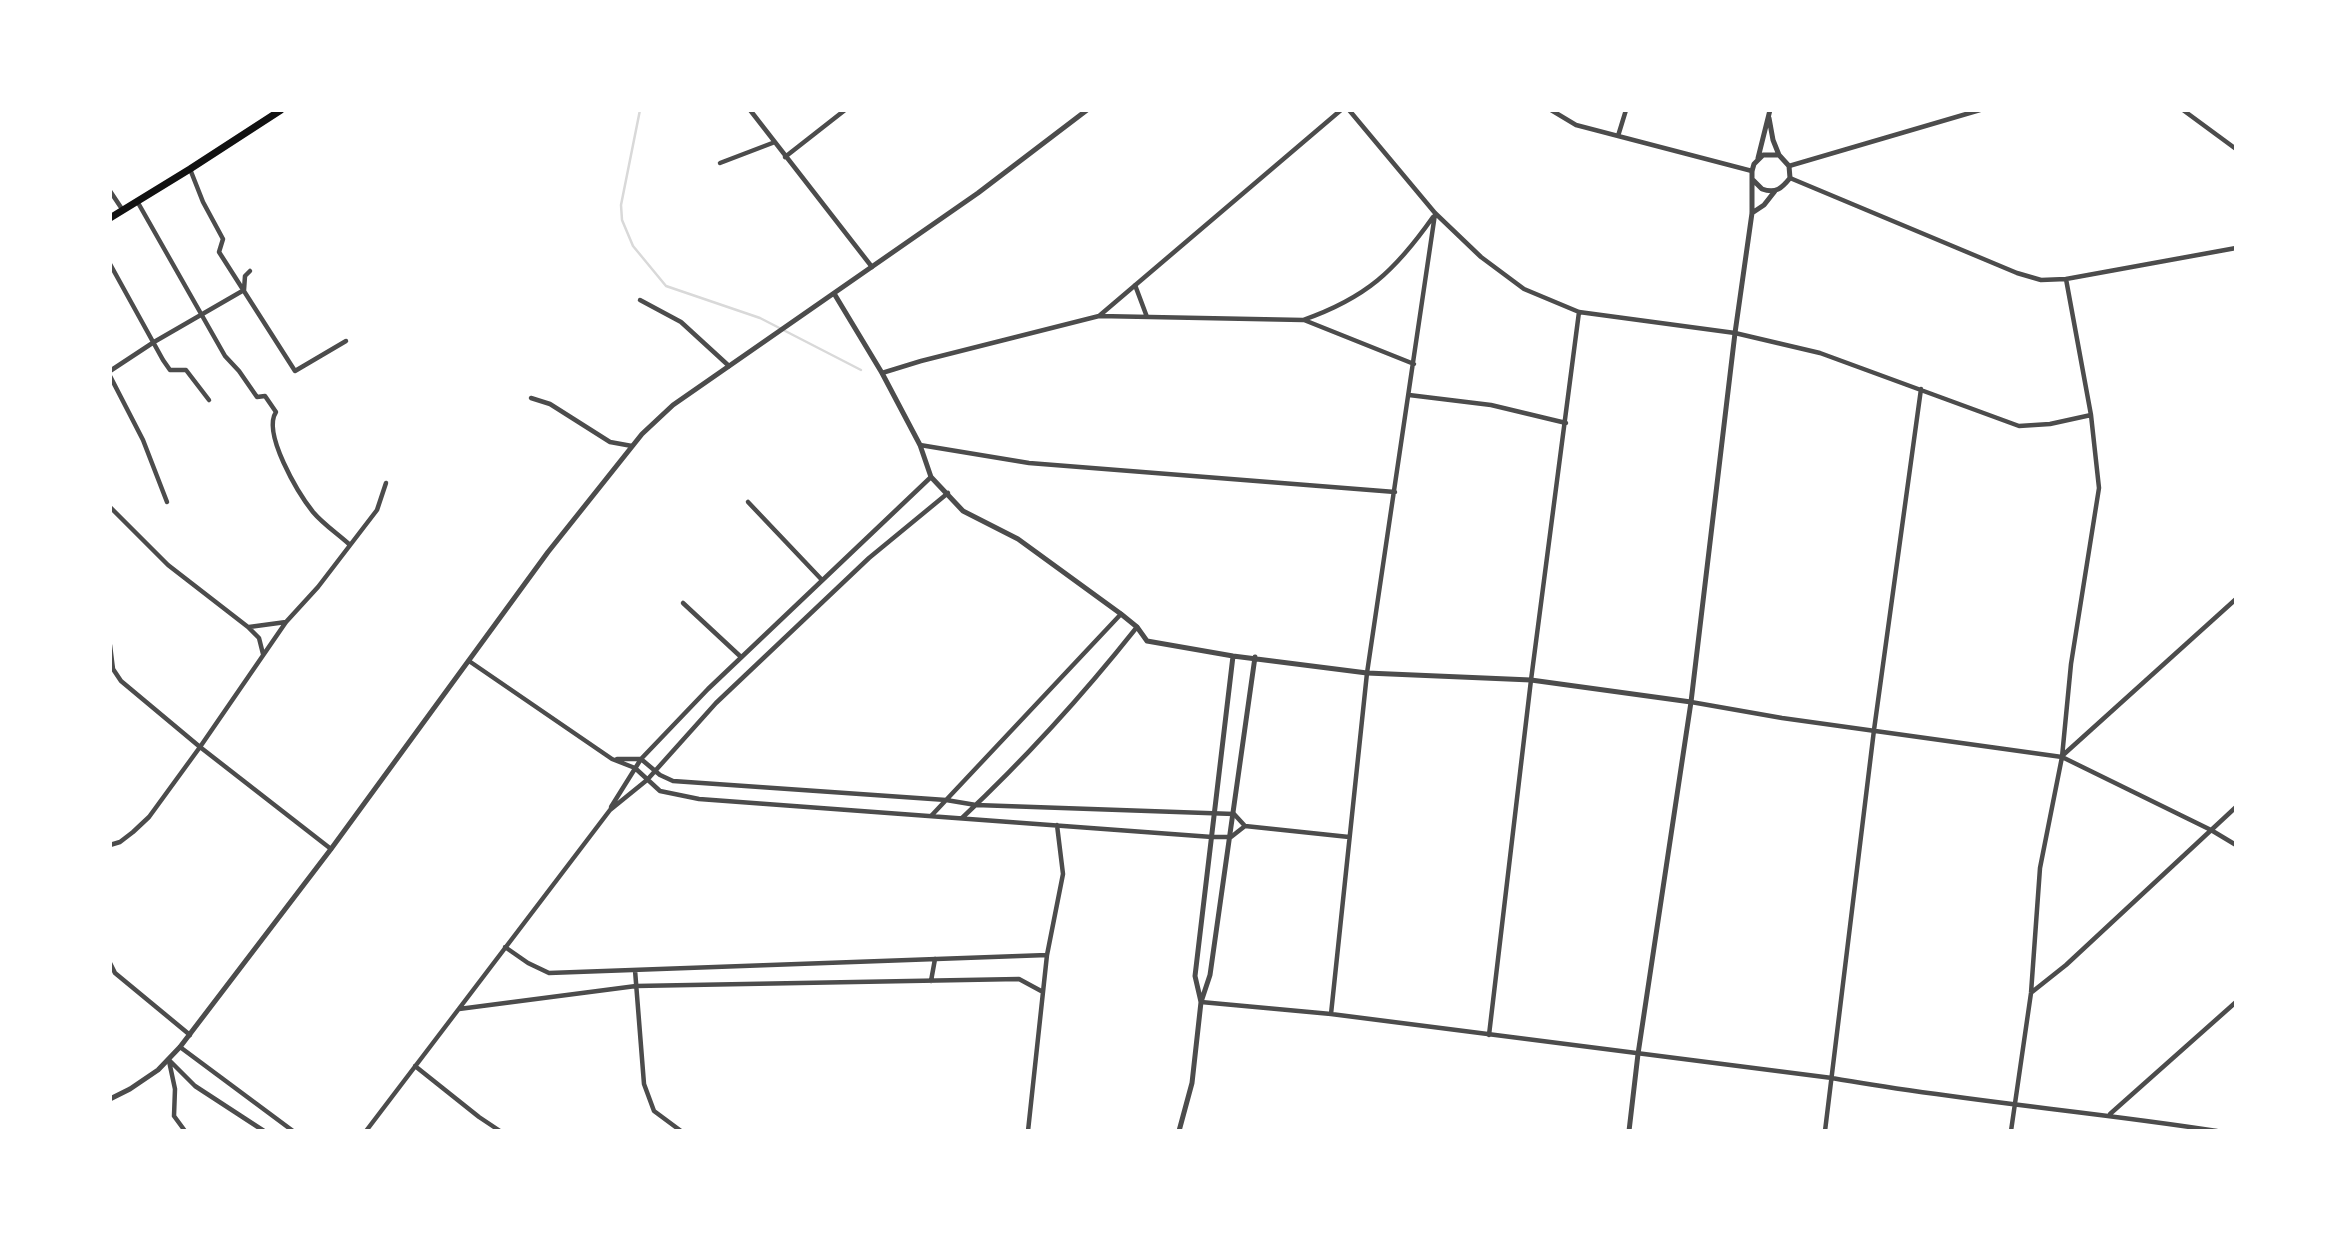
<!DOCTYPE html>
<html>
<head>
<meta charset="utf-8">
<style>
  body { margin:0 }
  #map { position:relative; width:2346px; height:1241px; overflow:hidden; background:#fff; font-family:"Alegreya Sans",sans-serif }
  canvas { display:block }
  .frame { position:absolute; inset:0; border:112px solid #fff; pointer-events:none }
</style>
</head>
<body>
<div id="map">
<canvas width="2346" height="1241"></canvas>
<div class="frame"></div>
</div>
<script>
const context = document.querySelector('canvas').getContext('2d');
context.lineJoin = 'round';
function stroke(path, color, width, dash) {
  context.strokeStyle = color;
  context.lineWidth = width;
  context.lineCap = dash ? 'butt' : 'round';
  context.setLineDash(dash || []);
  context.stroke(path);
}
stroke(new Path2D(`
  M640,110L621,205L622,220L633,246L666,286L760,318L861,370`), '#d9d9d9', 2.5);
stroke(new Path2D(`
  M750,110L872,267
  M1349,110L1435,213L1481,257L1524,289L1579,312L1735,333L1820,353L2019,426L2050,424L2091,415
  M1551,110L1576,125L1752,171
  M2183,110L2236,149
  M1618,136L1626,110
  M785,157L845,110
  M720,163L775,142
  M1789,166L1980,110
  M190,169L203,202L223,239L219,252L295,371L346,341
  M1790,178L2017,273L2041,280L2066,279L2236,248
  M110,191L122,209
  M137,201L225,356L239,371L257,397L265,396L276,412C262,433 298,493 313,512C323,524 338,534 350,545
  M110,264L163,360L170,370H186L209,400
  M1135,285L1147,317
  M640,300L681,322L729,366
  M1099,316L1341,110
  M1304,320L1414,364
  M110,371L154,342L244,290L245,276L250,271
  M882,373L921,361L1099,316L1303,320C1366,298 1395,271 1433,217
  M110,376L143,440L167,502
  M1409,395L1491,405L1566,423
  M531,398L550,404L610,442L632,446
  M920,445L1029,463L1395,492
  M748,502L822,580
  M110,507L168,565L248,627L259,638L263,654
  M683,603L741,657
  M249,627L286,622
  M110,645L113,669L121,681L200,747L331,849
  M469,661L612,759L635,768L660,791L699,799L1212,837H1231L1245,826
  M1691,702L1782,718L2062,757L2211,830L2236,845
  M2062,756L2236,599
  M617,759H641L660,775L673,781L946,800L976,805L1234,814L1245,826L1349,837
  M611,807L641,759L708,689L931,477
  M932,815L1121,614
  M962,818C1025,759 1083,695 1137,627
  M110,845L120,842L133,832L149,817L200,747L286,622L318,587L377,510L386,483
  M505,947L528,963L549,973L1047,955
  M110,963L115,973L190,1035
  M635,970L644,1084L654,1111L681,1131
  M931,981L935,959
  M2032,992L2066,965L2236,807
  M1201,1002L1331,1014L1832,1078C1960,1101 2089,1111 2217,1131
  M459,1009L636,986L1019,979L1043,992
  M1331,1014L1367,673L1435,214
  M1489,1035L1531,680L1579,312
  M180,1047L293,1131
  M169,1060L195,1086L264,1131
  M169,1061L175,1089L174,1116L185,1131
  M415,1066L479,1117L500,1131
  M2110,1114L2236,1002
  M366,1131L610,810L647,780L716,703L869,558L948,493
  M1028,1131L1047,955L1063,874L1057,825
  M1825,1131L1874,730L1921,389
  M2011,1131L2031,993L2040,868L2062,757L2071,664L2099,488L2091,415L2066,279`), '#4c4c4c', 4.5);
stroke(new Path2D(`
  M1769,118L1773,140L1779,155
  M1758,158L1770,110
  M1752,213L1764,205L1775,191
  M835,295L882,373L920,445L931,477L963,511L1018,539L1121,614L1137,627L1147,641L1233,656L1367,673L1531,680L1691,702
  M1201,1002L1195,976L1233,656
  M110,1099L130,1089L158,1070L180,1047L331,849L548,552L642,434L673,405L978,193L1087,110
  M1179,1131L1192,1083L1201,1002L1210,975L1255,657
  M1629,1131L1638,1054L1691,702L1735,333L1752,213V171L1754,164L1763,155H1779L1789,166L1790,178C1782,188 1776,194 1762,189L1753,180`), '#4c4c4c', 5);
stroke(new Path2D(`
  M110,218L190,169L281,110`), '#111', 7);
</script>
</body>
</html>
